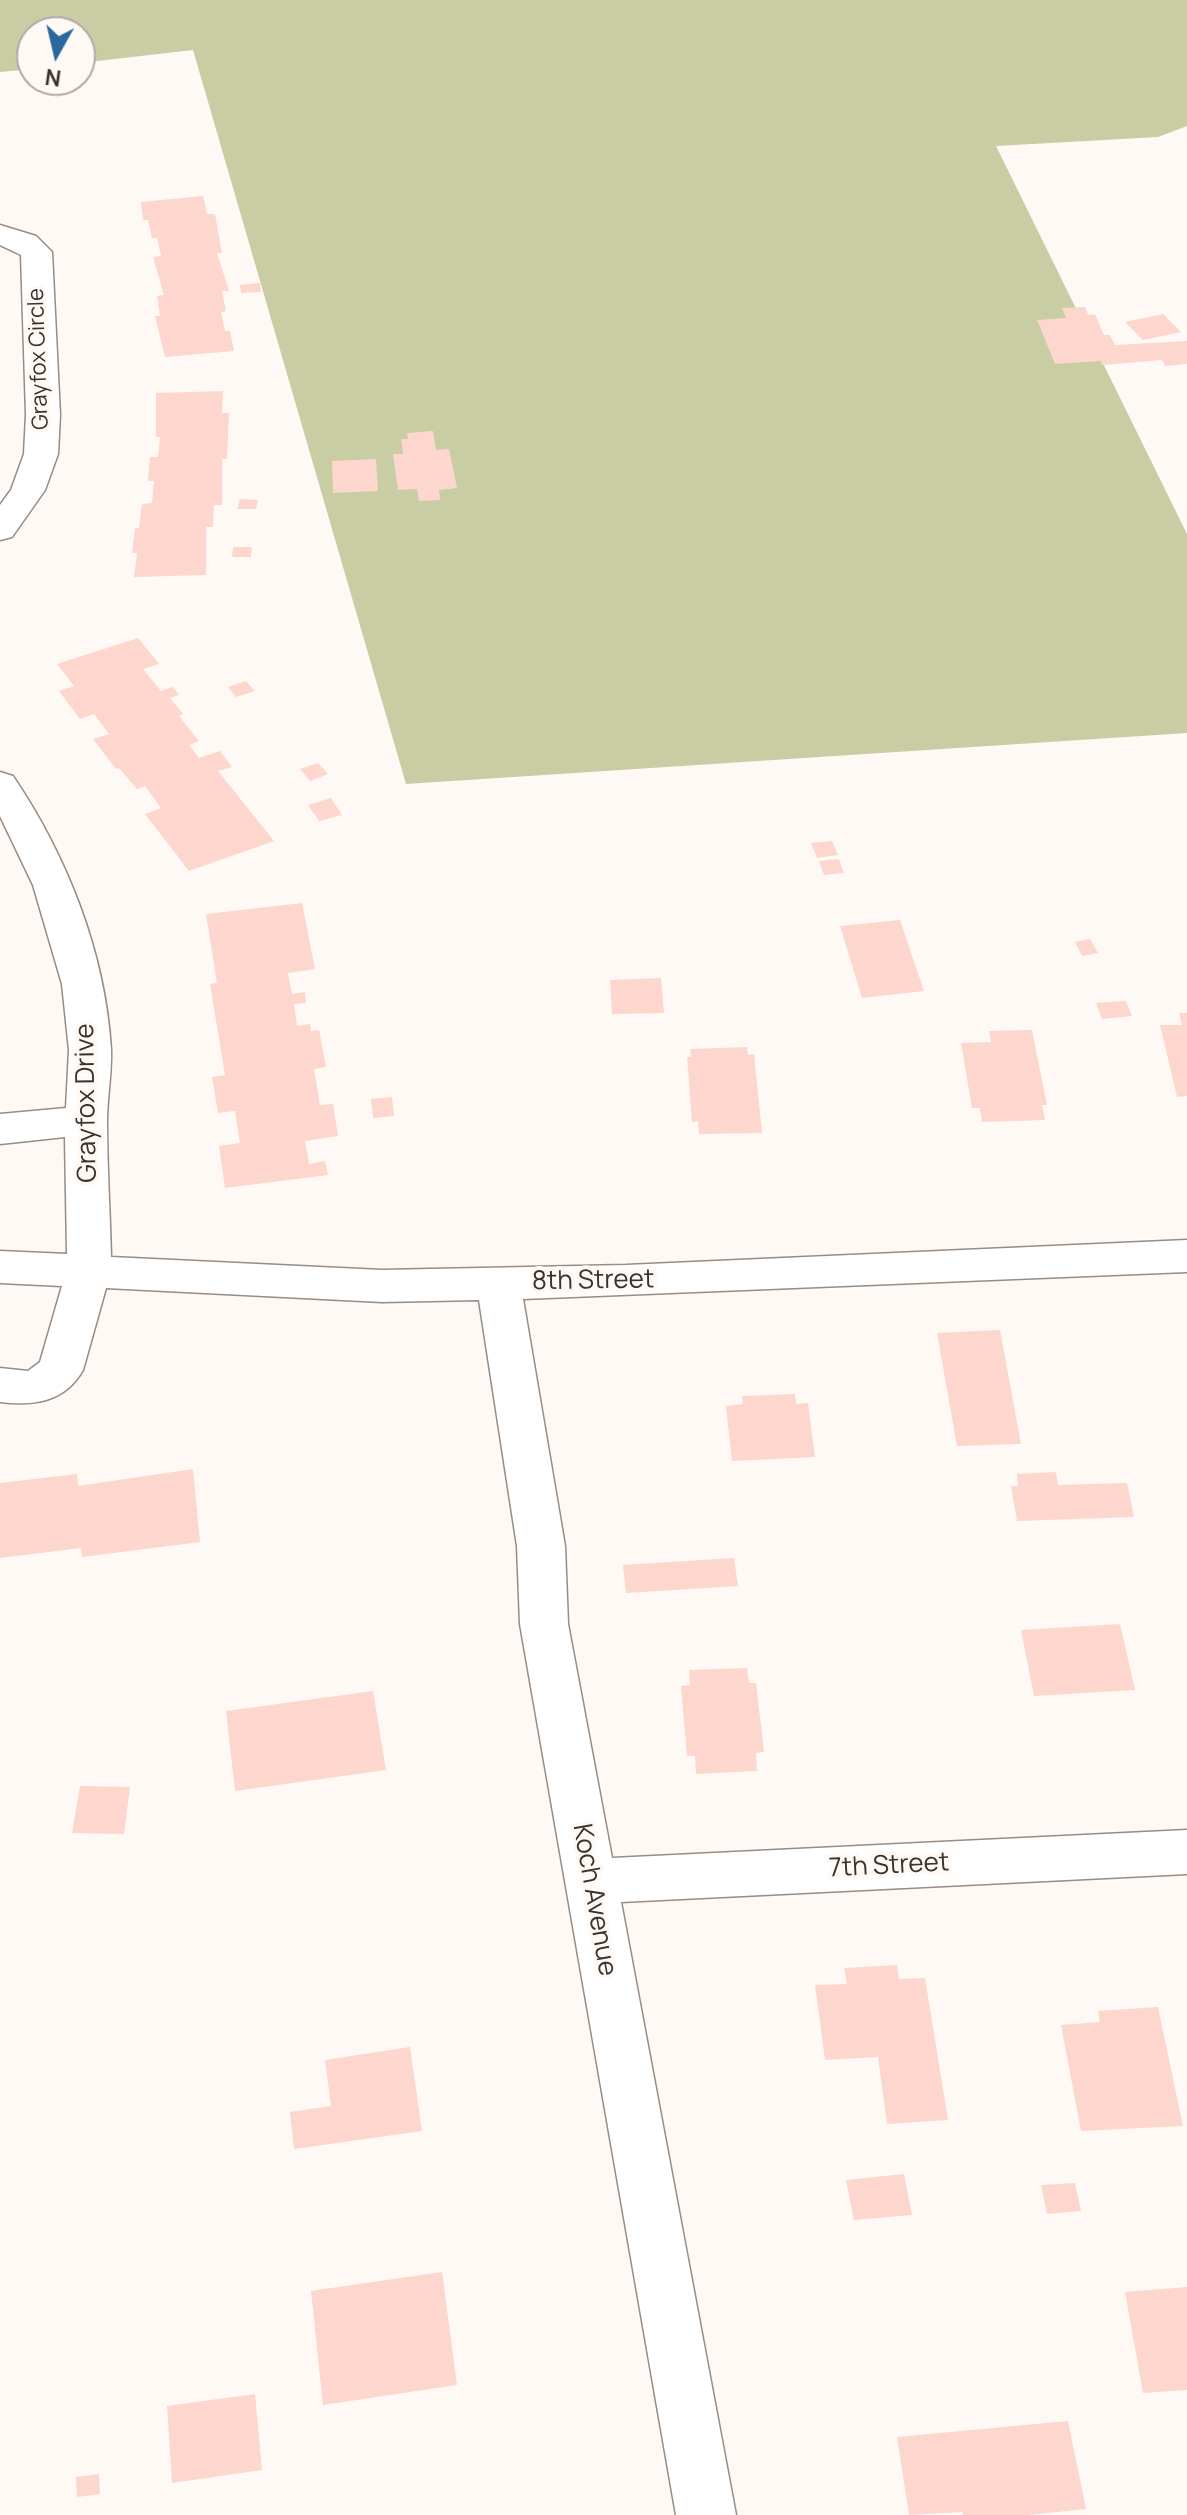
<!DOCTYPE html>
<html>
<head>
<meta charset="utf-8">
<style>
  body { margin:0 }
  #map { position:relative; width:1187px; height:2515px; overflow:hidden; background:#fef9f5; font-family:Manrope,sans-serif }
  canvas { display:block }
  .north { position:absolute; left:16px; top:16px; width:80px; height:80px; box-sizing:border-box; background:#fef9f5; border:2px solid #afaaa6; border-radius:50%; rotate:188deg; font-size:22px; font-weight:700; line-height:32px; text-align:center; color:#38332f }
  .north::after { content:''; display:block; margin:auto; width:28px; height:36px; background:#2a689e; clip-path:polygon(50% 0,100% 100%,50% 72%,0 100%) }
</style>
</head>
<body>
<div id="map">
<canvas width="1187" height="2515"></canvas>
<div class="north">N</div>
</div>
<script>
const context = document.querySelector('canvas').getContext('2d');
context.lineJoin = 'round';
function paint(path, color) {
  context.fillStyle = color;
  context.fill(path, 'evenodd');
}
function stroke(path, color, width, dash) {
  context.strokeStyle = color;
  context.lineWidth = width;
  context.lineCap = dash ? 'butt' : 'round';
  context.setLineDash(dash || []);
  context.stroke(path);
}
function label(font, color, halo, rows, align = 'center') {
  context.font = font + ' Manrope,sans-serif';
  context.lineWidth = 8;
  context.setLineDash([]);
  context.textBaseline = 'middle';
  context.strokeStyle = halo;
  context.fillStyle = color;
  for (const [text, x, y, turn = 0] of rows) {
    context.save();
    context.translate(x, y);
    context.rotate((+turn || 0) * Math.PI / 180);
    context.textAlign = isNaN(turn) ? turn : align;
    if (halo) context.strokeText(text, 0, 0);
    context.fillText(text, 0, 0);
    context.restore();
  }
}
paint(new Path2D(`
  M0,0H1187V126L1158,137L996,146L1187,534V733L406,784L193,50L80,63V32H32V69L0,72Z`), '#c9cda3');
paint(new Path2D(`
  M203,196L207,214H215L222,253H217L229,291H222L226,311L221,312L225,331H230L234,351L165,357L155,316H160L157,296L164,295L153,257L161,256L157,238H152L148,220H143L141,202Z
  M260,283L261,292L241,293L240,285Z
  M1085,307L1088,315L1095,314L1104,335H1110L1115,345L1187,341V364L1165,366L1162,360L1102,365L1101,361L1055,364L1037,320L1066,318L1062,308Z
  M1163,314L1181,332L1143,340L1125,322Z
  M223,391L222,413H229L227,459H222V505H214L213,527H206V575L134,577L137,553H132L135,528H139L142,504L152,503L154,481H148L150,457H158L160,437H156V393Z
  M433,431L436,450L449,449L457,488L439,490L440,500L419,501L417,489L398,490L393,454H403L401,439H408L407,433Z
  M376,459L378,491L333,493L332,461Z
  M240,499L258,500L256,509H237Z
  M233,547H252L251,557H232Z
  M138,638L159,664L143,669L161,691L173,687L179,695L170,698L183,714L179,716L199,741L189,745L199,758L220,751L232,767L218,771L274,841L189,871L145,814L161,808L145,786L137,789L119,768L116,769L93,739L109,734L94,714L80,719L59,691L74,686L57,664Z
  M246,681L255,691L236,697L228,687Z
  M318,763L328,774L310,781L300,769Z
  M331,798L342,815L319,821L308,805Z
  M832,841L838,855L817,858L811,843Z
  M839,859L844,873L824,875L819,861Z
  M302,903L315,969L288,973L292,994L305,992L306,1003L294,1004L297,1026L310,1024L311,1031L319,1030L326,1067L314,1069L320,1105L333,1104L338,1136L305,1141L309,1164L325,1161L328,1175L225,1188L219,1146L240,1143L235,1111L218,1113L212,1077L225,1075L210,984L217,983L206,914Z
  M900,920L924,991L862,998L840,926Z
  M1090,939L1098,953L1082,956L1075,942Z
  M661,978L664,1013L612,1014L610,980Z
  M1126,1001L1132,1016L1102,1019L1096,1003Z
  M1179,1013H1187V1096L1177,1097L1160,1025H1182Z
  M1032,1030L1047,1105H1042L1045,1120L982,1122L980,1108H972L961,1043L991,1042L989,1031Z
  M747,1047L748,1055L754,1054L762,1133L699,1134L698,1121L692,1122L687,1057H691L690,1049Z
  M392,1097L394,1116L373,1118L371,1099Z
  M1000,1330L1021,1444L957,1446L937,1333Z
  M795,1394L796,1404L808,1403L815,1457L732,1461L726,1406L743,1404L742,1396Z
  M193,1469L200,1542L82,1557L81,1548L0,1558V1483L77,1474L78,1486Z
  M1056,1472L1058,1485L1127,1483L1134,1517L1017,1521L1011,1486H1018L1017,1474Z
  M734,1558L738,1586L626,1593L623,1565Z
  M1120,1624L1135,1690L1034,1696L1021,1630Z
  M747,1668L749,1683H756L764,1752L756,1753L757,1771L696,1774L695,1756H687L681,1686L690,1685L689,1670Z
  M373,1691L386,1770L235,1791L226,1711Z
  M80,1786L130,1787L124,1834L72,1833Z
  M897,1965L899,1979L925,1978L948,2120L887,2124L878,2057L825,2060L815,1985L847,1984L844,1968Z
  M1158,2007L1183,2126L1081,2131L1061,2025L1100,2022L1098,2011Z
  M410,2047L422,2131L294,2149L290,2112L331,2106L325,2060Z
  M904,2174L912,2215L854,2220L846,2180Z
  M1075,2183L1081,2211L1047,2214L1041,2185Z
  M442,2272L457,2385L323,2405L311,2291Z
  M1187,2287V2390L1143,2393L1125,2292Z
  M255,2394L262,2470L172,2483L167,2406Z
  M1068,2421L1086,2509L1028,2515H963L962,2512L909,2515L897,2437Z
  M99,2474L100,2494L77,2497L76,2477Z`), '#fdd6ce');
const street = new Path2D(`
  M0,225L36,236L52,252L60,415L58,454L45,490L12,537L0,540V505L11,490L24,454L26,415L21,255L0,245Z
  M0,772L13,776C67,856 105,952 111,1049C112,1073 107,1098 107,1122C107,1167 110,1212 111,1257L382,1270L626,1265L1187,1240V1272L523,1299L565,1546L568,1624L612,1858L1187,1830V1874L621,1902L736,2515H676L520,1624L517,1546L479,1300L382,1302L106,1288L83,1370C65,1402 34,1406 0,1402V1368L28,1371L40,1362L62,1286L0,1283V1251L67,1254L65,1137L0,1144V1114L66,1108L69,1050L62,984L33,885L0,816Z`);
stroke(street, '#988c83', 3);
paint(street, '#fff');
label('22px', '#38332f', '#fef9f5', [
  ["Grayfox Circle",39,359,-92]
]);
label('26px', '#38332f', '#fef9f5', [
  ["Grayfox Drive",87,1103,-91],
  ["8th Street",593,1281,-1],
  ["7th Street",889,1866,-3],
  ["Koch Avenue",594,1900,80]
]);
</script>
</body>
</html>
